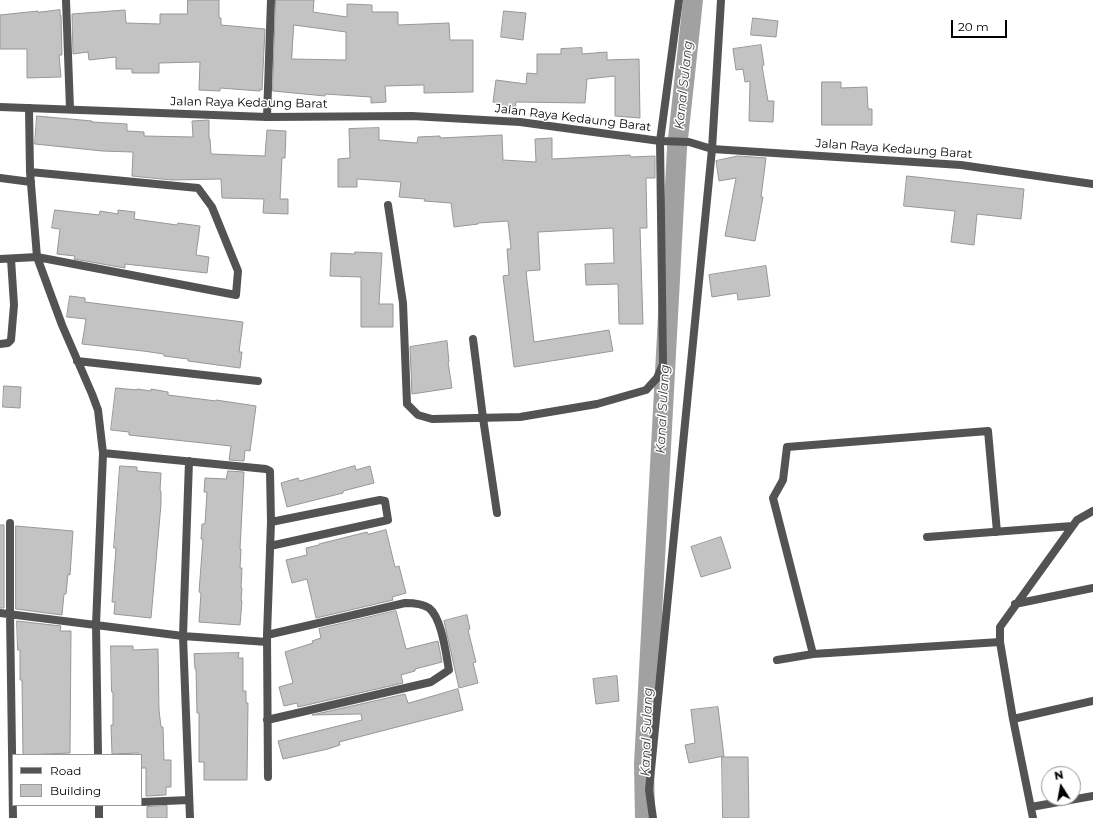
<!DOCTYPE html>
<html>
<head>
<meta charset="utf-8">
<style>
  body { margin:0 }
  #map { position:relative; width:1093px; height:818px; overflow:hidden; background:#fff; font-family:Montserrat,sans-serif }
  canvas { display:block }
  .legend { position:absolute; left:12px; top:754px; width:130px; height:52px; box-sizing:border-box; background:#fff; border:1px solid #999; margin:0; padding:5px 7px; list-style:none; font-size:12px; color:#000 }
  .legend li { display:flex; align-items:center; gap:8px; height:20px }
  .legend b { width:20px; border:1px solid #999 }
  .north { position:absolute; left:1041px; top:766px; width:40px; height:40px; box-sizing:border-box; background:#fff; border:1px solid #999; border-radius:50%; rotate:349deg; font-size:11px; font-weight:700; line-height:16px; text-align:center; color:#000 }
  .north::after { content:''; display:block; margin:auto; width:14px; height:18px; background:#000; clip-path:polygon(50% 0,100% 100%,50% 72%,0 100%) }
  .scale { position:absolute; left:951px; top:20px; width:56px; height:18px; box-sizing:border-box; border:2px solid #000; border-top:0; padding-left:5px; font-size:12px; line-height:14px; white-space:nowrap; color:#000; -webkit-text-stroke:3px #fff; paint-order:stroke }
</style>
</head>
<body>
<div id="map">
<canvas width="1093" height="818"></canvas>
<ul class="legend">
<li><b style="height:5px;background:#535353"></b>Road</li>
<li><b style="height:11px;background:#c3c3c3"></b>Building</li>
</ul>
<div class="north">N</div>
<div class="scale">20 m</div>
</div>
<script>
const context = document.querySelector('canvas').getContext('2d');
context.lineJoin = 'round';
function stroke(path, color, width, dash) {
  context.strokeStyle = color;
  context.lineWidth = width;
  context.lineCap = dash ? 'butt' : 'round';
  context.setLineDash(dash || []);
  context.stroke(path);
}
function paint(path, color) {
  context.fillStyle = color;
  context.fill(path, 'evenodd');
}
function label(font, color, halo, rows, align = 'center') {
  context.font = font + ' Montserrat,sans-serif';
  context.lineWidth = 3;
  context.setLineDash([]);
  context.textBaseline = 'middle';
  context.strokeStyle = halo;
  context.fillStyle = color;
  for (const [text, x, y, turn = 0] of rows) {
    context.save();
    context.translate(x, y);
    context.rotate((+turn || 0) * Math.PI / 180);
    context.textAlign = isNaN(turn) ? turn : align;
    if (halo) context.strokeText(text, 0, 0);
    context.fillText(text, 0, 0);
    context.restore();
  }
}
stroke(new Path2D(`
  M645,818L644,764L677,148L693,0`), '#a1a1a1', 20);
const building = new Path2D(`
  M188,0H219V18H221V25L265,29L262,90L260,89V91L220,88V91L199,90L200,62L159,63V73H132V69H116V57L89,60L88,52L73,54L72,14L125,10L126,23L160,24V14H187Z
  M276,0H314L313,12L347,17V4L372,5V12H398V25L449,23L450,40H473V92L424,93V85L385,86L386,102L371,103V97L325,94V96L273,91ZM294,25L346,32V60L292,59Z
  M60,10V15H61L62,55H59L61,77L27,78V49H0V15L38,11V12Z
  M504,11L526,13L523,40L501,37Z
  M753,18L778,21L776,37L751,35Z
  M761,45L764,65L762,66L768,101H774L773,122L749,121L750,81L745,82L743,69L736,70L733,49Z
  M582,48V54L607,52V60L639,59L640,118L615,116V76L587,79L585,103L516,102L515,111L499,108V103L493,102L496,80L526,84L527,73L537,74V54H561V49Z
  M822,82H841V88L867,87L868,109H872V125H822Z
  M37,116L92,121V122L127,124V131L144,132V136L193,137L192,121L209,120V139H210L211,154L265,156L267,130L286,131L285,158H282L280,199H288V214L263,213L264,199L222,198L221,179L172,180L132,176L133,152L102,151L35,144Z
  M379,128V140L417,143L418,137L440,136V138L502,135L503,160L536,162L535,139L552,138V159L630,155L631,157L655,156V178H646L647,228H640L643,324H619L618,284L586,285L585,264L614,263L613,228L538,232L540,270L526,271L534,342L609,330L613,351L514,367L503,276L509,275L507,249H511L508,221L478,223V224L454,227L451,203L424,201L425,199L399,197L401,182L357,179V187H338V159L350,158L349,129Z
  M738,156L766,158L761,197H763L755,241L725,236L736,178L719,181L716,161Z
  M907,176L1024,189L1021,219L977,214L974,245L951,242L955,211L904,206Z
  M55,210L99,215L100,211L118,214V210L135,212L134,219L177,225L178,223L200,226L196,255L209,257L207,273L125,264V268L74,259L75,256L57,254L60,229L52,228Z
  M355,252L382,253L379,304H393V327H361V277L330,276L331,253L355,254Z
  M766,266L770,296L738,300L737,293L712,297L709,275Z
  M70,296L85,298V302L243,322L239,352H242L240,368L188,361V359L164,356V354L143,351L82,344L86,319L67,317Z
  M447,341L449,362H448L452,388L412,394L410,347Z
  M4,386L21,387L20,408L3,407Z
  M116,388L137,390V389L151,391V389L168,392V395L216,401V400L256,406L250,451L245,450L244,461L229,460L231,446L129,435V432L111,430Z
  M120,466L137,467V471L161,473L160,490L161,491V504L151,618L114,614L115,602H112L116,548H114Z
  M355,466L356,470L370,466L374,483L343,491V493L287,507L281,483L298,478L299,481Z
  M228,471L244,472L240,549H241L240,568H242L241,588H242L241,601H242L240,625L199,622L201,593L199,592L203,539H201L202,524H205L207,492H204L205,478L226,479Z
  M0,525H4V608H0Z
  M16,526L73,531L70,575L68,574L66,594H64L62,615L16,609Z
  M386,530L395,567L399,566L406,593L392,597L393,600L316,618L307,579L292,583L286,560L307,555L306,548L319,545V544L367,532L368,534Z
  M721,537L731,568L701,577L691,547Z
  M396,611L406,649L438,641L442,662L415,669V671L401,675L403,683L298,707L297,703L284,706L279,687L293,683L285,652L313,643L312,641L321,638L319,629Z
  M467,615L470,629L468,630L476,662L473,663L478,683L459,688L444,621Z
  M17,621L61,626L60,631H71L70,753L23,755L22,680H20V650H18Z
  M111,646H133V650L158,649L159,710L161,727H163L164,760H171V787H166V795L146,796V768H141V755H138V753L112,754L111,725H113V692H112Z
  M239,653L238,658H243V691H246V703H248L247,780H204V762H199V713H197L196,669H195L194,654Z
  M617,676L619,701L596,704L593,679Z
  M458,689L463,710L339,742L340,745L328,749L283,759L278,741L362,720L361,714L312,715L405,694L408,703Z
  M718,707L724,756L689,763L685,745L695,743L691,710Z
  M722,757H748L749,818H723Z
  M167,806V818H147V807Z`);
paint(building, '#c3c3c3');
stroke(building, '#979797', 1);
stroke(new Path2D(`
  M66,0L70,109
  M29,108L30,172L37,257L62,325L92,394L98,410L103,453L96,625L98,755
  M267,117L271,0
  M0,178L31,182
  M388,205L403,303L407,404L418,415L432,419L520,417L597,404L646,390L657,378L663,364L660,141L679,0
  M0,259L37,257L236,295L238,271L212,207L198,188L30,172
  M473,339L483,418L497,513
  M0,344L8,343L11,340L14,305L11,259
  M77,361L258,381
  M103,453L266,469L270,471L271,522L267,635L268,777
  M189,461L183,636L190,818
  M10,523V613L13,818
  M927,537L1072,526
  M270,546L388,520L385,501L380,500L271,522
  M1015,604L1093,588
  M0,613L183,636L267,642
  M267,635L405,603C412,603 423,604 429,608C442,618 446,655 449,670L431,682L267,720
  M813,654L773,498L783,480L787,447L988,431L997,532
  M777,660L813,654L1000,642
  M1013,719L1093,701
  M141,802L189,800
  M99,805V818
  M1031,807L1093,796
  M653,818L649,790L712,149L721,0
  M1033,818L1013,719L1000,642V627L1077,520L1093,511`), '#535353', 8);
stroke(new Path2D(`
  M0,107L267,117L412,116L520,122L660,141L689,142L712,149L961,165L1093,184`), '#535353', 8);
label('12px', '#000', '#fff', [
  ["Jalan Raya Kedaung Barat",249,103,1],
  ["Jalan Raya Kedaung Barat",573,118,7],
  ["Jalan Raya Kedaung Barat",894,149,4]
]);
label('italic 13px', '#424242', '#fff', [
  ["Kanal Sulang",684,85,-84],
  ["Kanal Sulang",663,409,-87],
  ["Kanal Sulang",647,732,-88]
]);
</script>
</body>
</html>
